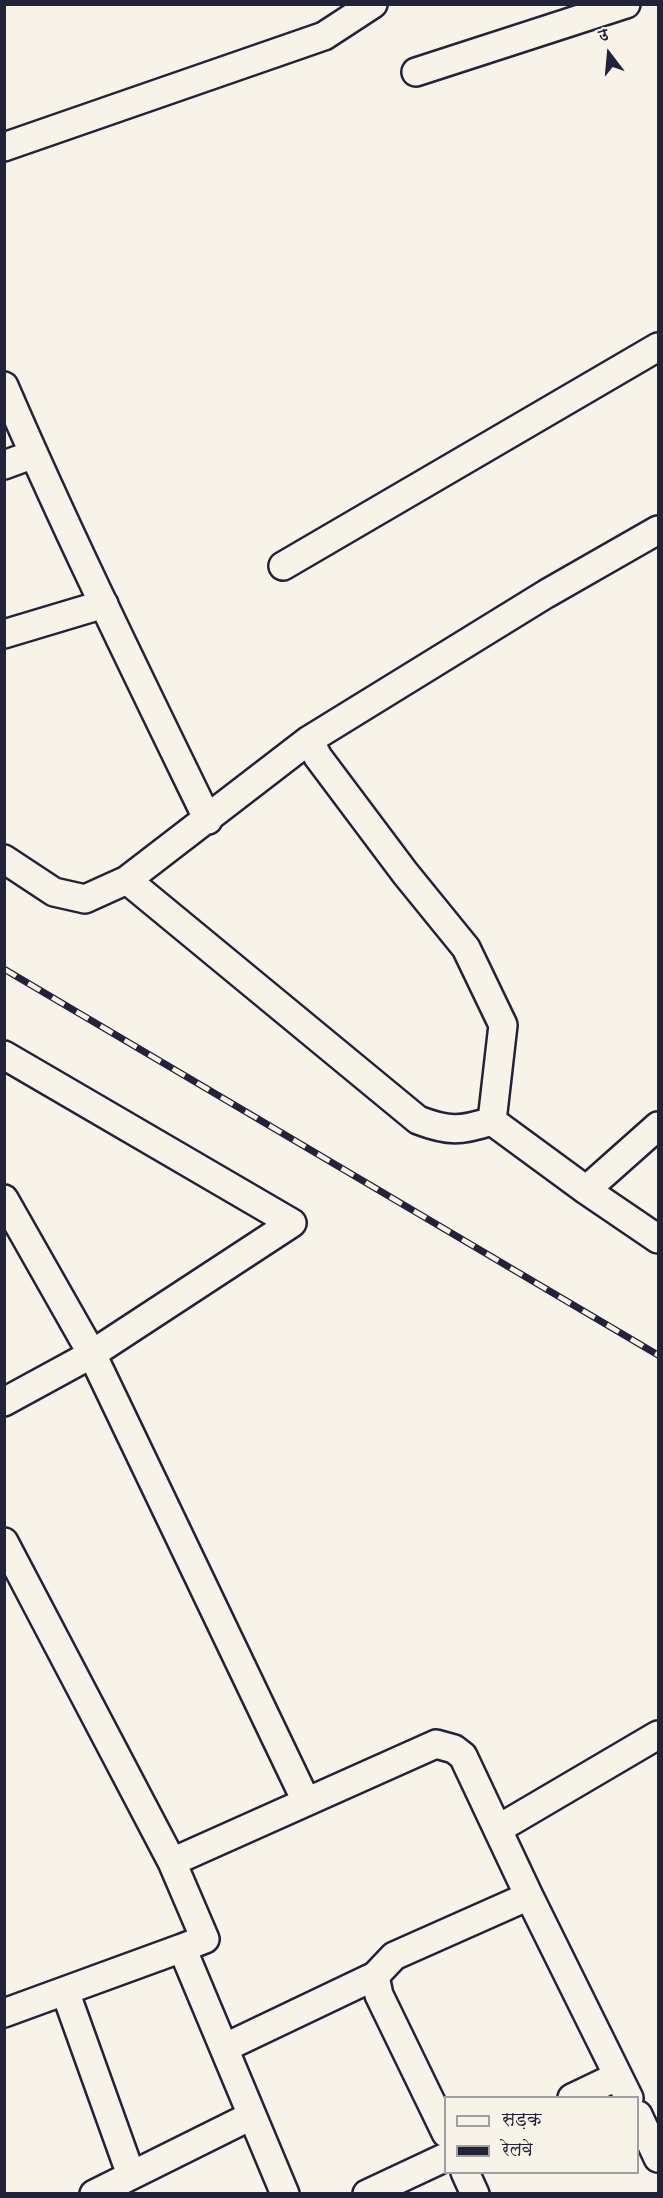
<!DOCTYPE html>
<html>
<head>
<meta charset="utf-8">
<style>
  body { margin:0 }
  #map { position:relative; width:663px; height:2198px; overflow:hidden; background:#f7f3e8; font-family:Dekko,"Playpen Sans Deva",sans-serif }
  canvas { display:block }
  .frame { position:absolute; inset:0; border:6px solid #22223b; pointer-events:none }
  .legend { position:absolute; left:444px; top:2096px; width:195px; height:78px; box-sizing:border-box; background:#f7f3e8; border:2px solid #a29fa3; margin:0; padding:8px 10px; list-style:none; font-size:18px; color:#22223b }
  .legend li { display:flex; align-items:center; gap:12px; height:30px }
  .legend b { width:30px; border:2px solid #a29fa3 }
  .north { position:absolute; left:579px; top:24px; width:60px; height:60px; -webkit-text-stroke:4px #f7f3e8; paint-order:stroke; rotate:344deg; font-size:16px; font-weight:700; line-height:24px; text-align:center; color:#22223b }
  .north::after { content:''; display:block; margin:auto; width:21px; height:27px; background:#22223b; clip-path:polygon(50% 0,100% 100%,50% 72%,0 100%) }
</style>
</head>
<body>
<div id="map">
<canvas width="663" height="2198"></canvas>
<div class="frame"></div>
<ul class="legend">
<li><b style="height:8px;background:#f7f3e8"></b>सड़क</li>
<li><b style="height:8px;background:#22223b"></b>रेलवे</li>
</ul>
<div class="north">उ</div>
</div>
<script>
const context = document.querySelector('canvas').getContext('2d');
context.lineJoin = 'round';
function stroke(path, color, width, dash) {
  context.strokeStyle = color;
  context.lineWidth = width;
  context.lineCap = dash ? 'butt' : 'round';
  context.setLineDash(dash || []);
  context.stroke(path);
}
const minor = new Path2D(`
  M416,72L626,4
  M4,147L324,36L373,4
  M4,386C67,532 138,676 208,820
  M4,465L34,454
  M658,530L546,594L309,740L318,757L405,873L466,948L503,1025L492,1121L586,1190L658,1239
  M283,566L658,347
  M4,634L104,604
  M4,859L54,892L85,899L127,880L309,740
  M127,880L418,1120C449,1132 461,1131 492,1121
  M4,1055L292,1223L92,1354L4,1402
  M586,1190L658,1126
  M4,1199L92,1354L306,1801
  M4,1542L172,1862L205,1939L182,1948L285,2194
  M498,1829L658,1735
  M172,1862L436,1744L454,1749L463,1756L529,1896L629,2098
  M65,1991L131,2175
  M4,2013L182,1948
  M224,2048L375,1976
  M572,2098L618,2076
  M638,2115L658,2158
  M446,2133L379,1995L375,1976L394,1956L529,1896
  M465,2172L475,2194
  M94,2194L251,2116
  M367,2194L446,2157`);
stroke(minor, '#22223b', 32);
stroke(minor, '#f7f3e8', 27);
const rail = new Path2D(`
  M4,969L658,1355`);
stroke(rail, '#22223b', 7);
stroke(rail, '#f7f3e8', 4.5, [14]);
</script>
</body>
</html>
